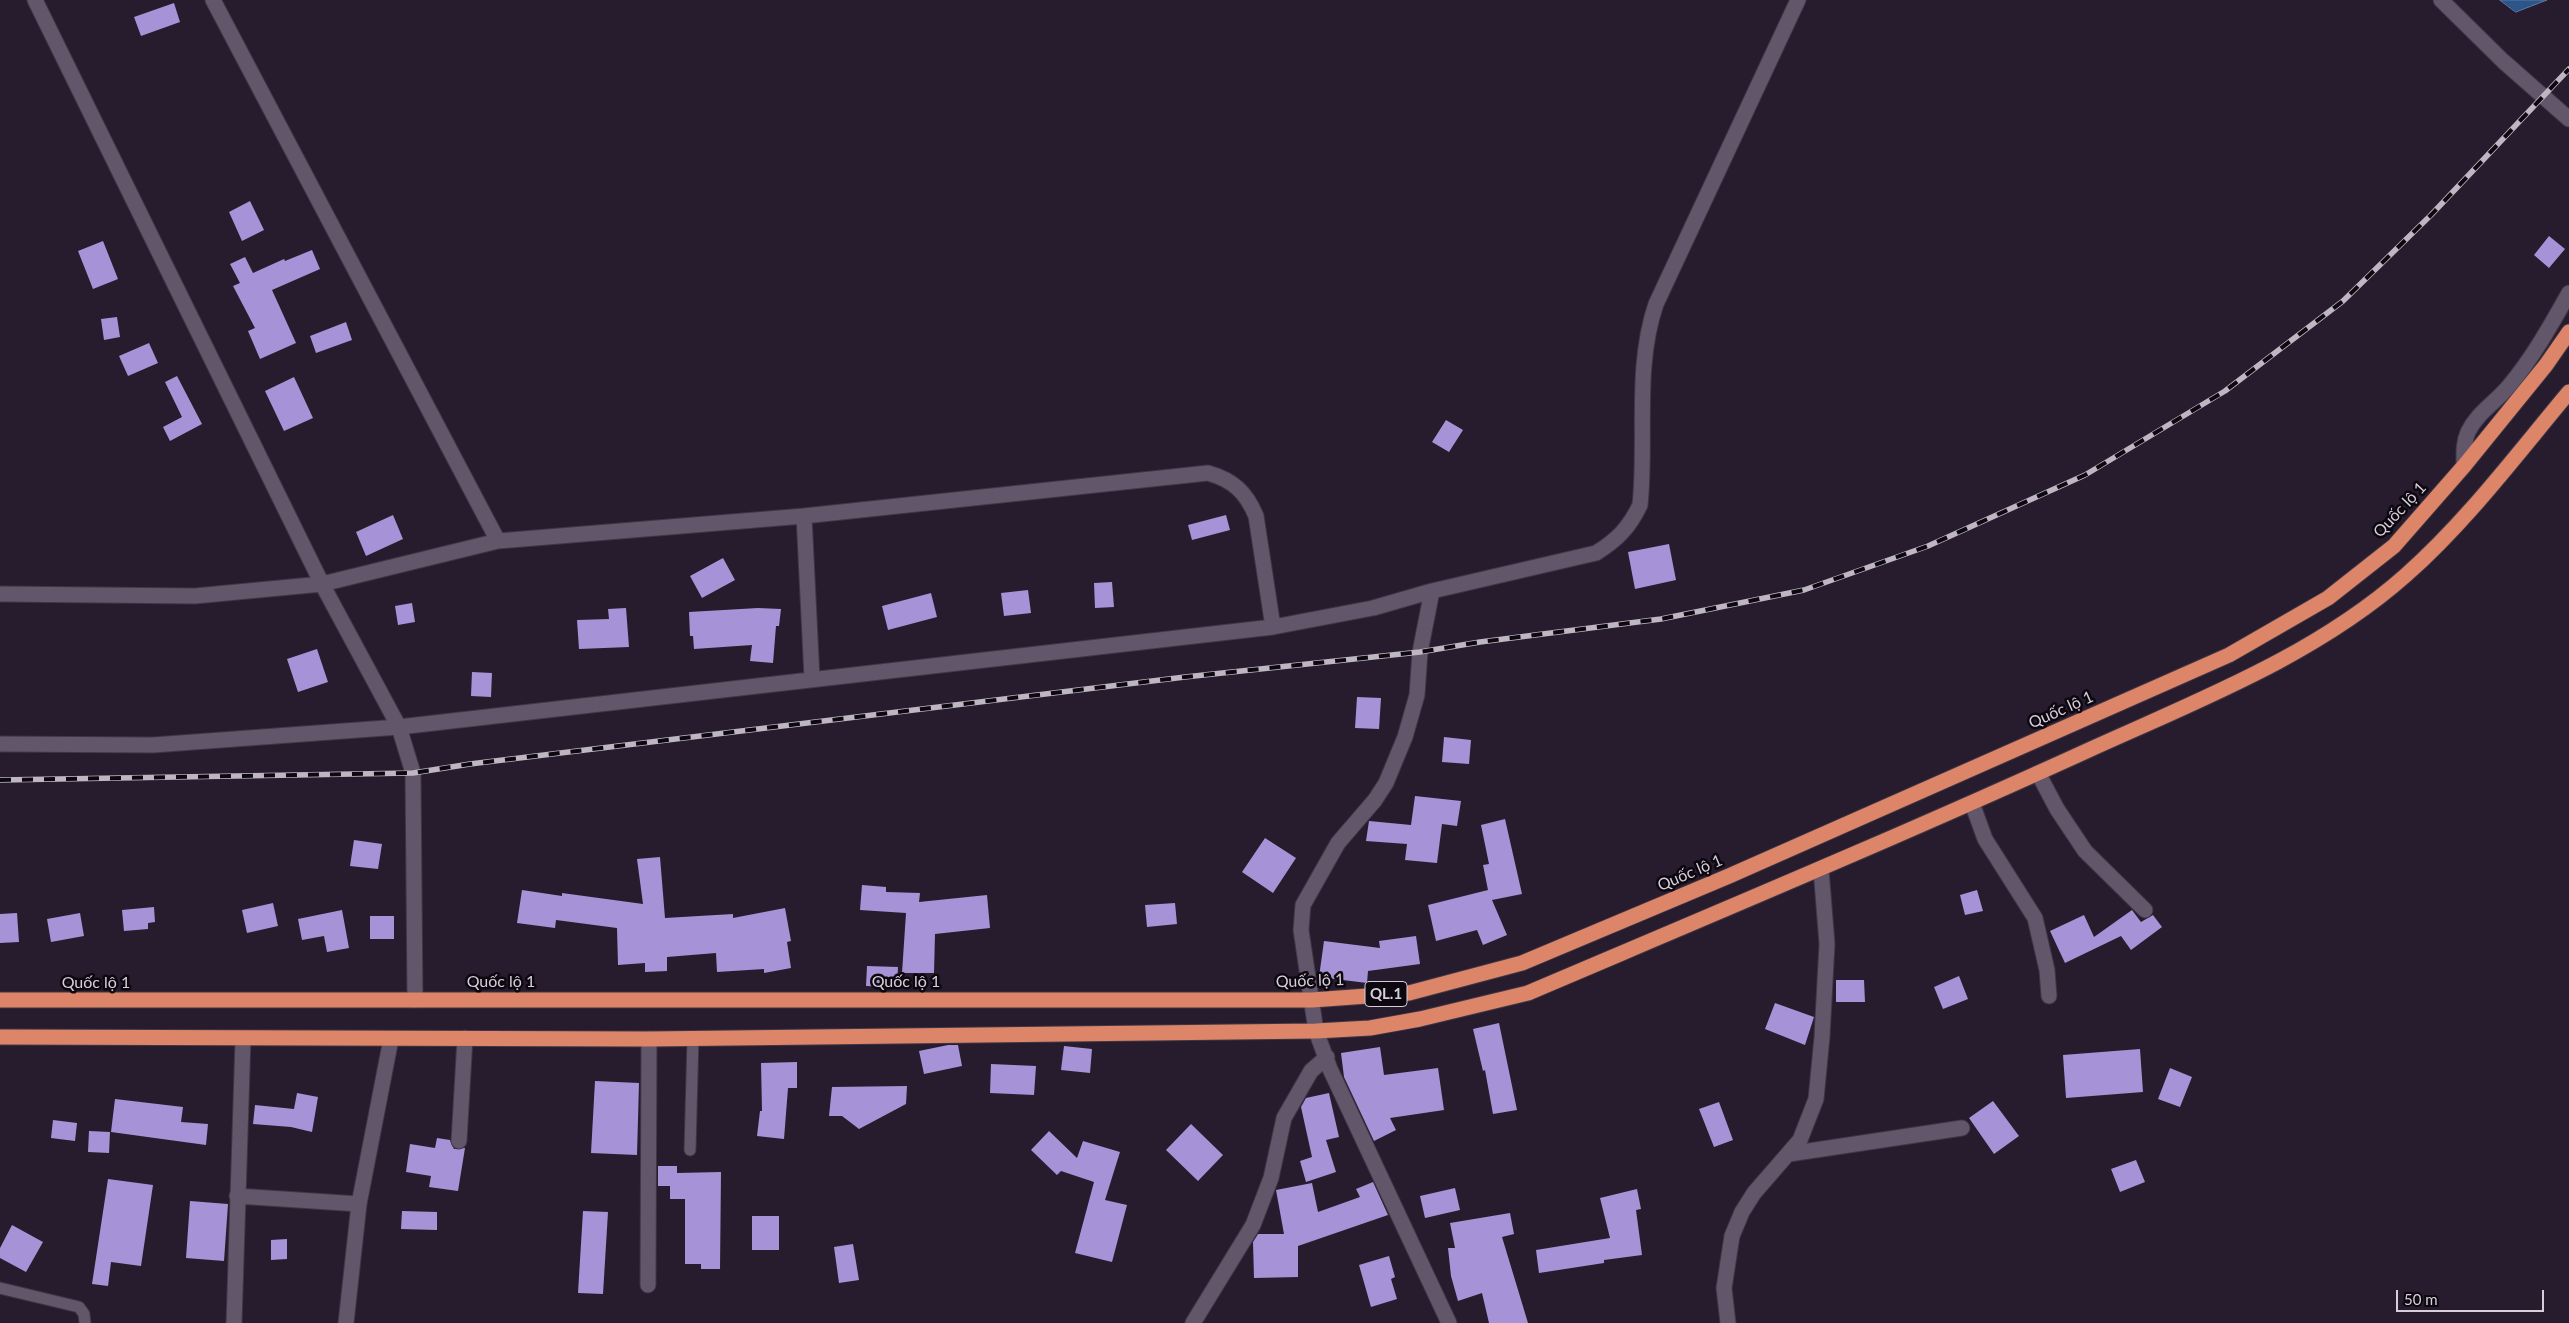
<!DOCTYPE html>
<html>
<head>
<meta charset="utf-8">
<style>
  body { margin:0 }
  #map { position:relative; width:2569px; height:1323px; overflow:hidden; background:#271c2d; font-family:Lato,sans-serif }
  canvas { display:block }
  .scale { position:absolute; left:2396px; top:1290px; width:148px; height:22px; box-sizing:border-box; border:2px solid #d6cfdb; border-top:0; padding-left:6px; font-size:15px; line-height:18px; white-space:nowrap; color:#d6cfdb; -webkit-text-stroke:4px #0d0810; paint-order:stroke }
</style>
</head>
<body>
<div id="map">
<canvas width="2569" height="1323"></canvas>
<div class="scale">50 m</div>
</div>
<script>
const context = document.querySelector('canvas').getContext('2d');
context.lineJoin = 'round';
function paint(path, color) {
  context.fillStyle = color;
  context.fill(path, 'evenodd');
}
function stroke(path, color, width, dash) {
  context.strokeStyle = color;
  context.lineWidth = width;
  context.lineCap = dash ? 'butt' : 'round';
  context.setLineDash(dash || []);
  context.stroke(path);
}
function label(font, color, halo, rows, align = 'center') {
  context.font = font + ' Lato,sans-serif';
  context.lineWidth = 5;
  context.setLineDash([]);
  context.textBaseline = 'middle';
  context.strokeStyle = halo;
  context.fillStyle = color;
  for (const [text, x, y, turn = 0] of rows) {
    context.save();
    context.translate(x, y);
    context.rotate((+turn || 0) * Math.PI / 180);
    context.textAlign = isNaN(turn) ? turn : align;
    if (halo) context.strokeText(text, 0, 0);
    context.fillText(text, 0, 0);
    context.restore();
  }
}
const water = new Path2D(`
  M2500,0H2547L2516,12Z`);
paint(water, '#2c558a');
stroke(water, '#5f7aa2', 1);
paint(new Path2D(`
  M174,3L180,22L141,36L134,17Z
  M250,201L264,230L242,241L229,212Z
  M2549,236L2565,249L2549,268L2534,255Z
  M103,241L118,279L93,289L78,251Z
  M312,250L320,269L272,290L296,343L260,359L248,331L255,328L233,286L240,283L230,264L245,257L253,273L284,259L285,261Z
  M117,317L120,337L104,340L101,319Z
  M346,322L352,340L316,353L310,336Z
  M149,343L158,363L128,376L119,356Z
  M177,376L202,424L170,441L163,427L182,417L165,382Z
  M294,377L313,418L284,431L265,391Z
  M1446,420L1463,430L1449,452L1432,442Z
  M393,515L403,539L366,556L356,532Z
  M1226,515L1230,530L1192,540L1188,525Z
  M1669,544L1676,580L1635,589L1628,552Z
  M723,558L735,580L702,598L690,576Z
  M1112,582L1114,607L1095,608L1094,583Z
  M1028,590L1031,613L1004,616L1001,593Z
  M931,593L937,617L888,630L882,606Z
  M412,603L415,622L398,625L395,606Z
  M626,608L629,647L579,649L577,620L609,619L608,609Z
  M758,608L781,609L779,626H776L773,663L750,661L752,645L694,649L693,636H690L689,612Z
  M317,649L328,682L298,692L287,659Z
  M472,672L492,673L491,697L471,696Z
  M1357,697L1381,698L1379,729L1355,728Z
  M1444,737L1471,740L1469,764L1442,762Z
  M1415,796L1461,801L1457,826L1442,824L1437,863L1405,860L1407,844L1366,841L1369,821L1411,825Z
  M1505,819L1522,894L1492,900L1507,935L1483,945L1477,930L1436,941L1428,905L1488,890L1483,865L1489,864L1481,825Z
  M1265,838L1296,858L1273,893L1242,872Z
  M354,840L382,844L378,869L350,866Z
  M660,857L665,918L733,914V918L785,908L791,941L787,942L791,968L764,973V969L717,972L716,953L667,957V971L645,972V963L618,965L617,928L556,920L555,928L517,923L522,890L562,896V893L643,904L637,859Z
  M862,885L886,887V892L920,893L919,902L987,895L990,928L935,934L934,973H902L906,913L860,910Z
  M1977,890L1983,911L1965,915L1960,895Z
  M273,903L278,926L247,933L242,910Z
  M1175,903L1177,924L1147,927L1145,905Z
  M154,907L155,922L148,923V929L124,931L122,910Z
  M342,910L349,948L327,952L324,936L302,940L298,919Z
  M2132,910L2141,922L2153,915L2162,927L2131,950L2121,936L2065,963L2050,931L2084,915L2094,937Z
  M17,913L19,942L0,943V914Z
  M80,913L84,936L51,942L47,919Z
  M370,916H394V939H370Z
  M1416,936L1420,964L1368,971L1367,983L1319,977L1324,941L1380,948L1379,941Z
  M867,966L898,967L897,987L866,986Z
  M1959,976L1968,999L1943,1009L1934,987Z
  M1836,980H1864L1865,1002H1836Z
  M1775,1003L1814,1017L1805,1045L1765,1029Z
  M1499,1023L1517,1110L1493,1114L1485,1070L1483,1071L1473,1029Z
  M948,1045H958L962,1066L924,1074L919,1051Z
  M1064,1046L1092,1049L1090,1073L1061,1070Z
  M1380,1047L1384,1075L1438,1068L1444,1110L1390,1118L1396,1130L1374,1141L1344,1077L1341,1053Z
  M2140,1049L2143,1092L2066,1098L2063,1055Z
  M797,1062V1088H788L784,1139L757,1136L760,1111H762L761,1063Z
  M991,1064L1036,1066L1034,1095L990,1093Z
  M2170,1068L2192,1077L2180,1107L2158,1099Z
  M595,1081L639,1083L637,1155L591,1153Z
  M907,1086L906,1104L859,1129L842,1116H829L832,1087Z
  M297,1093L318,1097L312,1132L291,1127L253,1124L255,1105L294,1109Z
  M1329,1093L1339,1137L1326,1140L1336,1172L1306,1182L1300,1161L1312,1157L1301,1107L1306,1098Z
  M115,1099L183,1107L181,1122L208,1124L206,1145L111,1132Z
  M1993,1101L2019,1136L1994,1154L1969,1118Z
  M1719,1102L1733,1140L1714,1147L1699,1109Z
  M53,1120L77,1123L75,1141L51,1138Z
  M1191,1124L1223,1155L1198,1181L1166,1150Z
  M89,1131L110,1132L109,1153L88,1152Z
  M1049,1131L1077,1158L1083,1141L1120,1152L1105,1200L1127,1205L1112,1262L1075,1253L1094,1182L1061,1171L1057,1175L1031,1150Z
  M437,1138L450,1140L454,1149L465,1148L458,1191L429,1187L431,1176L406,1172L410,1144L435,1148Z
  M2136,1160L2145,1182L2120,1192L2111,1169Z
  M658,1166H677V1173L721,1172L720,1269H701V1264H685V1199H670V1186H658Z
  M108,1179L153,1185L141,1266L111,1262L108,1286L92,1284Z
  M1373,1182L1388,1215L1298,1246V1277L1254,1278L1253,1242L1258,1234H1284L1276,1190L1312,1183L1318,1212L1360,1197L1356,1189Z
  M1455,1188L1460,1210L1425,1218L1420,1196Z
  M1637,1189L1641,1209L1636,1210L1642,1255L1604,1260V1263L1539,1273L1536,1250L1610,1238L1600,1198Z
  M190,1201L228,1204L224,1261L186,1258Z
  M402,1211L437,1212V1230L401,1229Z
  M583,1211L608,1212L603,1294L578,1293Z
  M1510,1213L1514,1234L1502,1237L1528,1323H1489L1482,1293L1458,1301L1451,1276L1448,1248H1455L1450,1223Z
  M752,1216H779V1250H752Z
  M12,1225L43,1242L26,1272L0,1258V1248Z
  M287,1239V1259L271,1260V1240Z
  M853,1244L859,1280L839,1283L834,1247Z
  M1389,1256L1395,1277L1391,1279L1397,1299L1371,1307L1359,1265Z`), '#a693d7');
const lane = new Path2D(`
  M690,1150L693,1038
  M0,1288L79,1307L84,1314L85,1323`);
const street = new Path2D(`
  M35,0L322,584L399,727L413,773L415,1000
  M213,0L498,541
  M2441,0L2503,61L2569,119
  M2464,466C2464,455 2463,443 2468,432C2477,413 2496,402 2509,386C2532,359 2551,325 2569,293
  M804,516L812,678
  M1432,591L1420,652L1417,695L1405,737L1386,783L1375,800L1338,843L1303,905L1301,930L1316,1031L1330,1069L1449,1323
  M0,594L195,596L322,584L498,541L804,516L1208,473C1233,480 1246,492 1256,516L1273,627
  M0,744L153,745L399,727L1273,627L1373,608L1432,591L1596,553C1617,540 1629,528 1640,505C1647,439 1634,368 1656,304L1798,0
  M2038,773L2057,809L2085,851L2145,910
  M1972,803L1985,839L2035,918L2047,970L2049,996
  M459,1141L465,1038
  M1789,1154L1962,1128
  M237,1196L359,1204
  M648,1285L649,1039
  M234,1323L243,1039
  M346,1323L359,1204L391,1039
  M1193,1323L1253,1225L1271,1178L1284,1118L1311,1071L1327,1057
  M1728,1323L1724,1288L1732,1236L1742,1212L1754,1193L1800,1140L1816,1099L1822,1037L1827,944L1821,869`);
const highway = new Path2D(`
  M0,1000H1312L1409,993L1522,963L1729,876L2229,655L2328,598L2394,546L2464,466L2546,365L2569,332
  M0,1037L649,1039L1316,1031L1370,1028L1420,1019L1528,993C1716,913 1905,834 2091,749C2199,700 2316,655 2406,575C2467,521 2517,454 2569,392`);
stroke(lane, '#3f3645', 13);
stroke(street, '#3f3645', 17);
stroke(highway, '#3f3645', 17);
stroke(lane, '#62566a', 11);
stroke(street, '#62566a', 15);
stroke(highway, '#dd8568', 15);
const rail = new Path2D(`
  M0,780L413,773L470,764L1185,677L1420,652L1480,642L1661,619L1804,590L1928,546L2085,475L2225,391L2343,301L2431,215L2569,69`);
stroke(rail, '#beb6c3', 5.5);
stroke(rail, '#0d0810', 4, [11]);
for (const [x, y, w] of [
  [1386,994,42]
]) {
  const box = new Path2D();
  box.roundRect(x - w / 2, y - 12.5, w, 25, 4);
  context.fillStyle = '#0d0810';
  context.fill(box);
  stroke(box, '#d6cfdb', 1);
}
label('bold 15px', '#d6cfdb', null, [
  ["QL.1",1386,994]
]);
label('16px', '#d6cfdb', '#0d0810', [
  ["Quốc lộ 1",2400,510,-47],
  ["Quốc lộ 1",2061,710,-24],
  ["Quốc lộ 1",1690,873,-23],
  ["Quốc lộ 1",1310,981,-2],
  ["Quốc lộ 1",501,982],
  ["Quốc lộ 1",906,982],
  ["Quốc lộ 1",96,983]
]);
</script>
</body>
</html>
